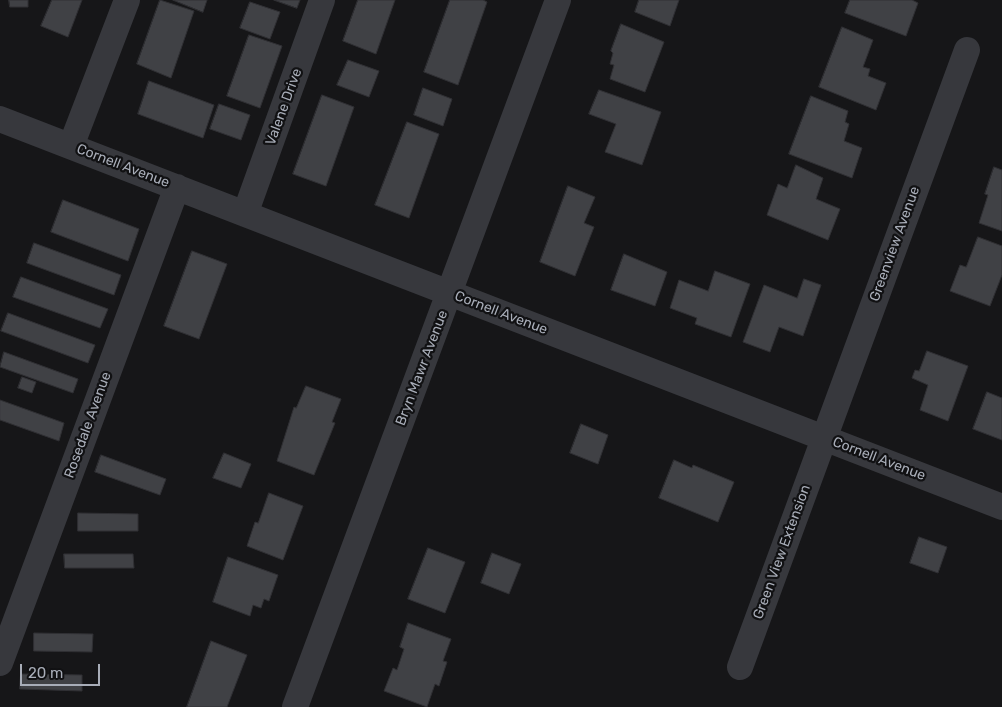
<!DOCTYPE html>
<html>
<head>
<meta charset="utf-8">
<style>
  body { margin:0 }
  #map { position:relative; width:1002px; height:707px; overflow:hidden; background:#161618; font-family:Rubik,sans-serif }
  canvas { display:block }
  .scale { position:absolute; left:20px; top:664px; width:80px; height:22px; box-sizing:border-box; border:2px solid #a8adb8; border-top:0; padding-left:6px; font-size:15px; line-height:18px; white-space:nowrap; color:#a8adb8; -webkit-text-stroke:4px #111113; paint-order:stroke }
</style>
</head>
<body>
<div id="map">
<canvas width="1002" height="707"></canvas>
<div class="scale">20 m</div>
</div>
<script>
const context = document.querySelector('canvas').getContext('2d');
context.lineJoin = 'round';
function paint(path, color) {
  context.fillStyle = color;
  context.fill(path, 'evenodd');
}
function stroke(path, color, width, dash) {
  context.strokeStyle = color;
  context.lineWidth = width;
  context.lineCap = dash ? 'butt' : 'round';
  context.setLineDash(dash || []);
  context.stroke(path);
}
function label(font, color, halo, rows, align = 'center') {
  context.font = font + ' Rubik,sans-serif';
  context.lineWidth = 4.5;
  context.setLineDash([]);
  context.textBaseline = 'middle';
  context.strokeStyle = halo;
  context.fillStyle = color;
  for (const [text, x, y, turn = 0] of rows) {
    context.save();
    context.translate(x, y);
    context.rotate((+turn || 0) * Math.PI / 180);
    context.textAlign = isNaN(turn) ? turn : align;
    if (halo) context.strokeText(text, 0, 0);
    context.fillText(text, 0, 0);
    context.restore();
  }
}
const building = new Path2D(`
  M9,0H28V7H10Z
  M52,0H82L68,37L41,26Z
  M160,0L194,11L171,78L137,64Z
  M173,0H207L203,12Z
  M274,0H300L297,8Z
  M358,0H395L376,54L343,41Z
  M450,0H483L487,2L458,85L424,72Z
  M639,0H679L670,26L635,12Z
  M850,0H912L918,3L906,36L845,13Z
  M250,2L280,12L270,39L240,28Z
  M621,24L664,42L645,92L610,79L614,65L610,64L613,53L611,51Z
  M842,27L873,40L863,67L870,69L868,76L886,83L876,110L819,87Z
  M249,35L282,46L260,108L227,96Z
  M348,60L379,71L369,97L337,85Z
  M149,81L214,105L203,138L138,114Z
  M423,88L452,99L443,126L414,115Z
  M599,90L661,112L642,165L605,152L616,124L589,114Z
  M322,95L354,107L326,186L293,174Z
  M811,96L848,111L845,122L849,124L844,141L862,148L852,178L789,154Z
  M219,104L250,115L241,140L210,129Z
  M407,122L439,134L409,218L375,205Z
  M796,165L823,178L816,199L840,209L828,240L767,215L778,184L787,188Z
  M994,167L1002,170V231L979,223L988,195L985,194Z
  M568,186L595,197L584,223L594,227L575,276L540,262Z
  M63,200L139,229L128,261L51,232Z
  M978,237L1002,246V275L990,306L950,291L960,265L966,267Z
  M34,243L121,275L114,295L27,263Z
  M192,251L227,264L199,339L164,326Z
  M624,254L667,272L655,306L611,290Z
  M715,271L750,284L731,337L695,324L697,318L670,308L679,280L708,291Z
  M21,277L108,309L100,328L13,297Z
  M804,279L821,285L803,336L779,327L770,352L743,342L764,285L797,298Z
  M8,313L95,345L88,363L1,331Z
  M927,351L968,366L948,421L920,410L928,385L912,378L915,370L919,371Z
  M4,352L78,379L73,393L0,367Z
  M22,377L36,382L32,393L18,388Z
  M306,386L341,399L332,422L335,423L314,475L277,461L294,407L296,408Z
  M987,392L1002,398V440L973,429Z
  M0,400L64,423L59,441L0,420Z
  M581,424L608,435L598,464L570,453Z
  M224,453L251,464L241,488L213,478Z
  M101,455L166,479L160,495L95,472Z
  M674,460L692,468L693,465L734,482L718,522L659,498Z
  M269,493L303,506L283,560L247,546L255,522L258,523Z
  M78,513L138,514V531H78Z
  M919,537L947,547L938,573L910,563Z
  M428,548L465,562L445,613L408,599Z
  M492,553L521,564L509,594L481,583Z
  M64,554H133L134,568H65Z
  M228,557L278,575L269,601L264,599L261,608L253,605L250,616L213,602Z
  M408,623L451,639L443,661L447,662L439,686L435,684L427,707L384,691L393,668L397,670L404,649L400,647Z
  M34,633L93,634L92,652L34,651Z
  M211,641L247,655L227,707H187Z
  M21,674L82,675V691L20,689Z`);
paint(building, '#404145');
stroke(building, '#303034', 1);
stroke(new Path2D(`
  M0,119L1002,507
  M71,146L127,0
  M245,214L322,0
  M0,663L177,187
  M740,667L967,50
  M295,707L558,0`), '#37383d', 26);
label('14px', '#a8adb8', '#111113', [
  ["Valene Drive",284,107,-70],
  ["Cornell Avenue",123,166,21],
  ["Greenview Avenue",895,244,-70],
  ["Cornell Avenue",501,313,21],
  ["Bryn Mawr Avenue",422,368,-69],
  ["Rosedale Avenue",88,425,-70],
  ["Cornell Avenue",879,459,21],
  ["Green View Extension",782,552,-70]
]);
</script>
</body>
</html>
